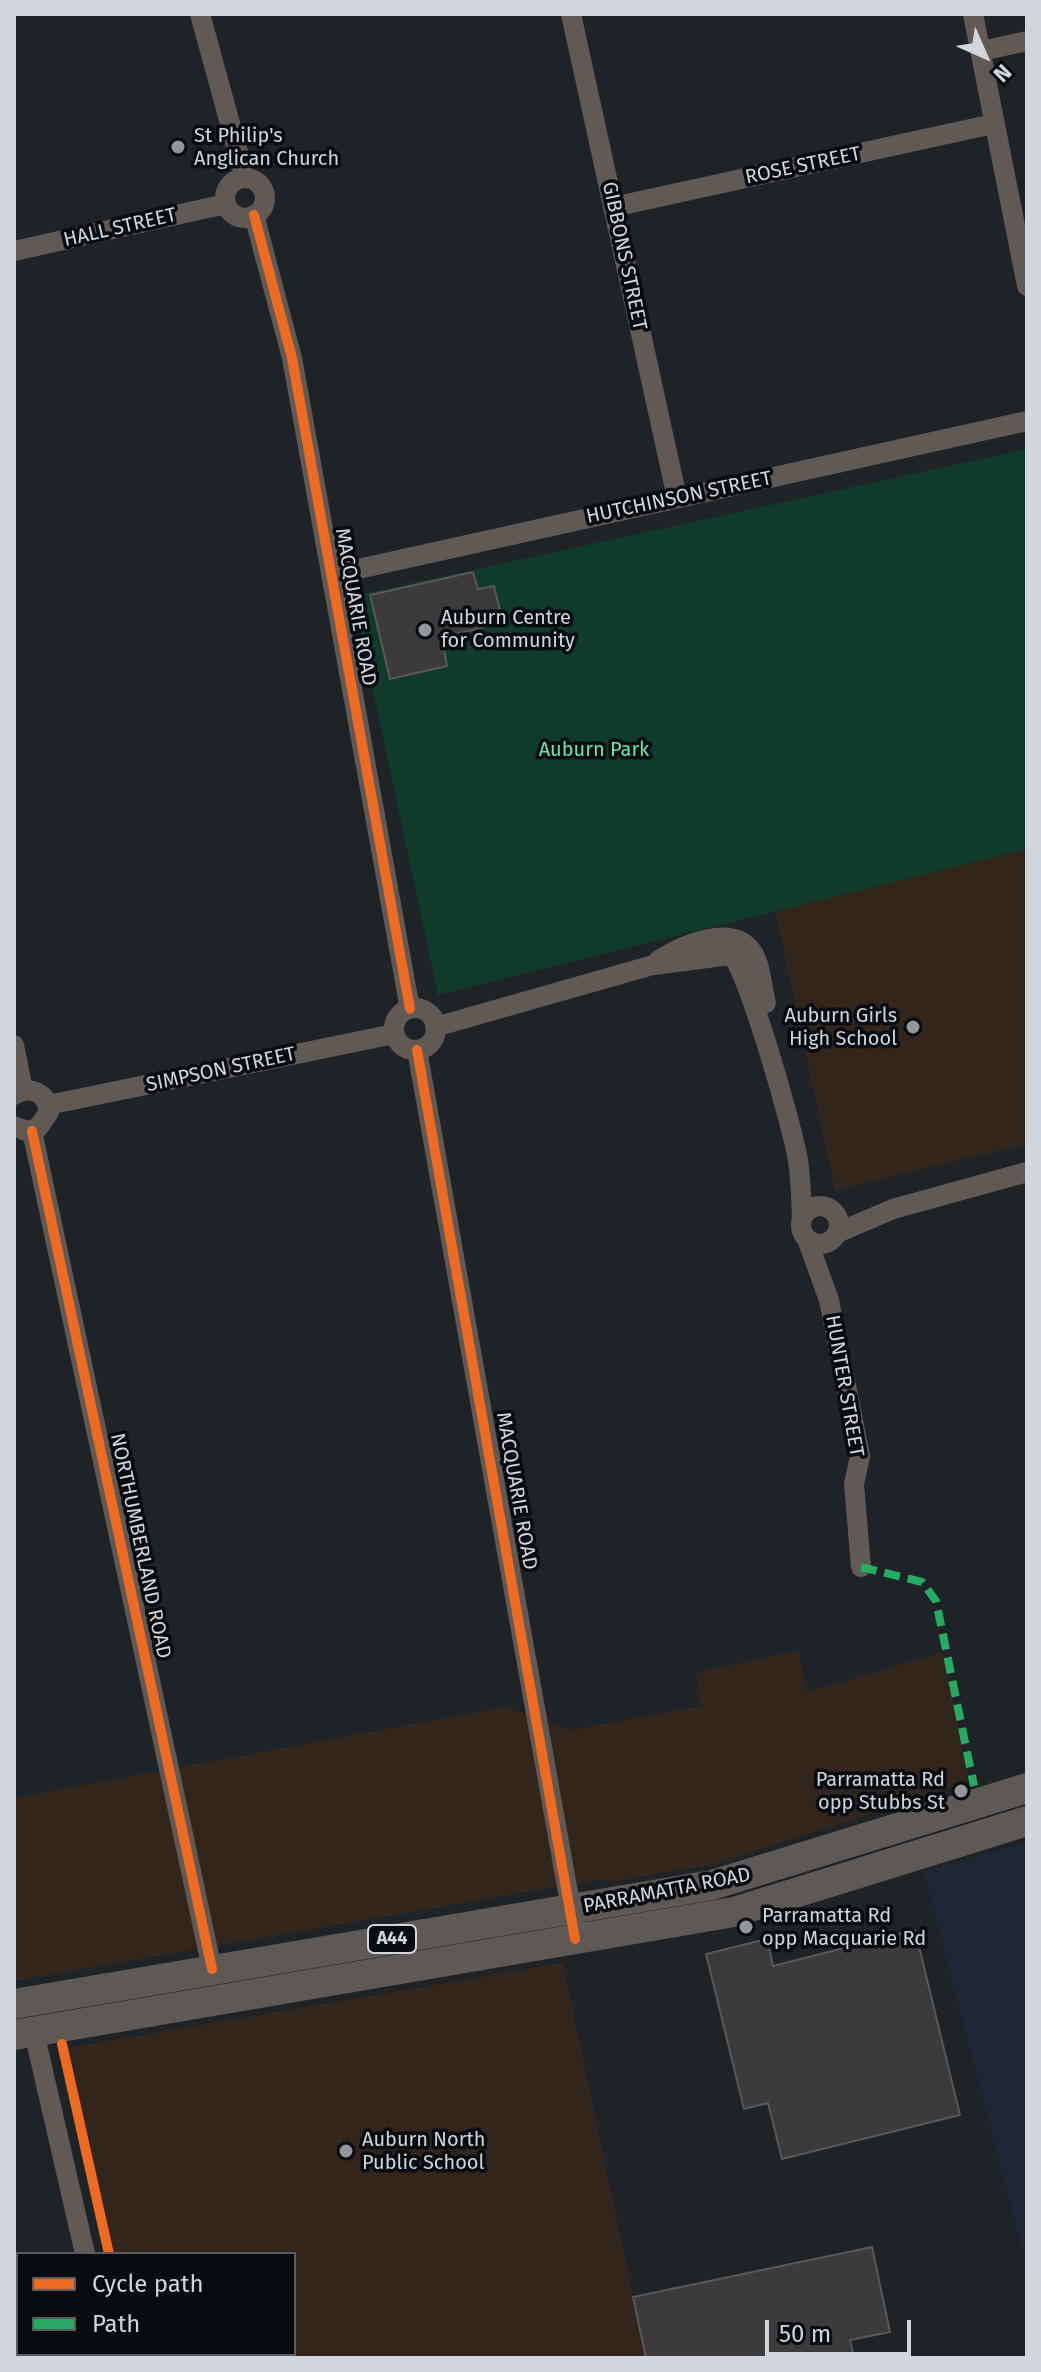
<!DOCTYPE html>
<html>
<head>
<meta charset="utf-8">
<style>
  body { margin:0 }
  #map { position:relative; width:1041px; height:2372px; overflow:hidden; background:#1e2328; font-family:"Fira Sans",sans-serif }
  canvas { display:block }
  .frame { position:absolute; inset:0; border:16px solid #d1d6dc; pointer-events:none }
  .legend { position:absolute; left:16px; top:2252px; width:280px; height:104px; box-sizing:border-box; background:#080b0f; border:2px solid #585c61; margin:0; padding:10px 14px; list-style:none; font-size:24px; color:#d1d6dc }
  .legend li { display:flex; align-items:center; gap:16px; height:40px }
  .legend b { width:40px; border:2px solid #585c61 }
  .north { position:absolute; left:945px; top:16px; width:80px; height:80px; -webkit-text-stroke:6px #080b0f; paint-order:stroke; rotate:135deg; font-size:22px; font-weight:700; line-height:32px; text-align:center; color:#d1d6dc }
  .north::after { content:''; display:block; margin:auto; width:28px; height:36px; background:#d1d6dc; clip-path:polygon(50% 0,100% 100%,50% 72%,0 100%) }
  .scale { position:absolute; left:765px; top:2320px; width:146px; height:36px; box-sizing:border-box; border:4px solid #d1d6dc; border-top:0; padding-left:10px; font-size:24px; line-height:28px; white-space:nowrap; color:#d1d6dc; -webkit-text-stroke:6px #080b0f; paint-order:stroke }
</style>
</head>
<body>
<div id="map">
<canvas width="1041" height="2372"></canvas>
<div class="frame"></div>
<ul class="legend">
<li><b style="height:10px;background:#ed6a23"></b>Cycle path</li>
<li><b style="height:10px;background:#26ab63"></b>Path</li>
</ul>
<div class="north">N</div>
<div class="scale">50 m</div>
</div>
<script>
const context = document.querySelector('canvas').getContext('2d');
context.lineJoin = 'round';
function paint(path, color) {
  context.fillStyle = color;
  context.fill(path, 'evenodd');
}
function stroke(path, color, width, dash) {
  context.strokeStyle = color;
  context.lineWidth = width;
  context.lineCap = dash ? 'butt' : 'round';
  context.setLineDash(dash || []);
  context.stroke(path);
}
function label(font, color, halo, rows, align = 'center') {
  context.font = font + ' "Fira Sans",sans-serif';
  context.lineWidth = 7;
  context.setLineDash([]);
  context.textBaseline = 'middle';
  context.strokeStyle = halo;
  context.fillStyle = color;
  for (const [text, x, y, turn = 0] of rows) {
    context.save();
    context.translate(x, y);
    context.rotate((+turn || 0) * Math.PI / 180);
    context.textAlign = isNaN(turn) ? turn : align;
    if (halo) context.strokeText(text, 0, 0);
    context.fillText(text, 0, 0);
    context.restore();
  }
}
paint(new Path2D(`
  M1027,849V1144L835,1190L775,910Z
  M798,1651L807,1692L940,1653L944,1655L969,1782L719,1863L618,1881L596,1880L14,1981V1798L505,1707L572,1730L701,1706L696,1672Z
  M563,1963L646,2358H137L136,2354H294V2254H113L67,2048Z`), '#31251c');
paint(new Path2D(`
  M1027,1842V2267L924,1872Z`), '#1d2734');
paint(new Path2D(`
  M1027,449V849L438,995L353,596Z`), '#103a2a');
const building = new Path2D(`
  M473,572L478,589L494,586L503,623L442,637L447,666L390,679L370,595Z
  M915,1930L960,2115L782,2159L768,2103L744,2109L706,1954L767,1939L773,1966Z
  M872,2247L890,2332L850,2340L854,2358H646L633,2297Z`);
paint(building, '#3b3b3c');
stroke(building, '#585858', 2);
stroke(new Path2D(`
  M200,14L245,178
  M571,14L677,498
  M973,14L1027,286
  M981,51L1027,41
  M225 198a20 20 0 1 1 40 0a20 20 0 1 1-40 0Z
  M613,207L993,124
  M254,215L292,358L410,1009
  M14,251L226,204
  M331,575L1027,421
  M659,960C682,945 733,922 753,953C761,966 762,988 766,1003
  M394 1029a21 21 0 1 1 42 0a21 21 0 1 1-42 0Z
  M435,1027L653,965L731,955C747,967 794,1132 798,1161C801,1179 801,1198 802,1217
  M14,1045L23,1090
  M417,1050L573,1920
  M14,1095C30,1085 47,1092 49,1112L38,1128L26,1131L14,1126
  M48,1105L394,1034
  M32,1131L212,1969
  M801 1225a19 19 0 1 1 38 0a19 19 0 1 1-38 0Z
  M837,1233L893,1209L1027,1172
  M807,1239L829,1300L860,1456L854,1484L861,1567
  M34,2032L85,2254
  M108,2354V2358`), '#615953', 20);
stroke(new Path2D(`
  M14,2004L712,1885L1027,1788
  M14,2035L734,1912L1027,1821`), '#5e5954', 30);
stroke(new Path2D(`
  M861,1567L922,1582L936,1601L974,1786`), '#26ab63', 8, [16, 8]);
stroke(new Path2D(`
  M254,215L292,358L410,1009
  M417,1050L575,1939
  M32,1131L212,1969
  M62,2044L109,2254`), '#ed6a23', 10);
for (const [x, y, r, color] of [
  [178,147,8,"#92979d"],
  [425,630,8,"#92979d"],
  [913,1027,8,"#92979d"],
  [961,1791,8,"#92979d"],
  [746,1927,8,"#92979d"],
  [346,2151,8,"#92979d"]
]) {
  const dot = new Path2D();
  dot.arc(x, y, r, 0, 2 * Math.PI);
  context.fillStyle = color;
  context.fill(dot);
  stroke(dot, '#080b0f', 3);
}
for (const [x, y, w] of [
  [392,1939,48]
]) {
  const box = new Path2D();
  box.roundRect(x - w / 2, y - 14, w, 28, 6);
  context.fillStyle = '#080b0f';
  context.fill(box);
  stroke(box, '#d1d6dc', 2);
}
label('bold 18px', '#d1d6dc', null, [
  ["A44",392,1939]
]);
label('20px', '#d1d6dc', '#080b0f', [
  ["St Philip's",194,136],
  ["Anglican Church",194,159],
  ["Auburn Centre",441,618],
  ["for Community",441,641],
  ["Auburn Girls",897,1016,"right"],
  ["High School",897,1039,"right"],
  ["Parramatta Rd",945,1780,"right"],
  ["opp Stubbs St",945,1803,"right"],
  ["Parramatta Rd",762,1916],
  ["opp Macquarie Rd",762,1939],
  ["Auburn North",362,2140],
  ["Public School",362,2163]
], 'left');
label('20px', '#d1d6dc', '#080b0f', [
  ["ROSE STREET",803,166,-12],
  ["HALL STREET",120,228,-13],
  ["GIBBONS STREET",624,256,78],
  ["HUTCHINSON STREET",679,498,-12],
  ["MACQUARIE ROAD",355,607,80],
  ["SIMPSON STREET",221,1070,-12],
  ["HUNTER STREET",844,1386,80],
  ["MACQUARIE ROAD",516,1491,80],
  ["NORTHUMBERLAND ROAD",140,1546,78],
  ["PARRAMATTA ROAD",667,1891,-11]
]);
label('20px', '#61e9ab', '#080b0f', [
  ["Auburn Park",594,750]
]);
</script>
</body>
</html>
